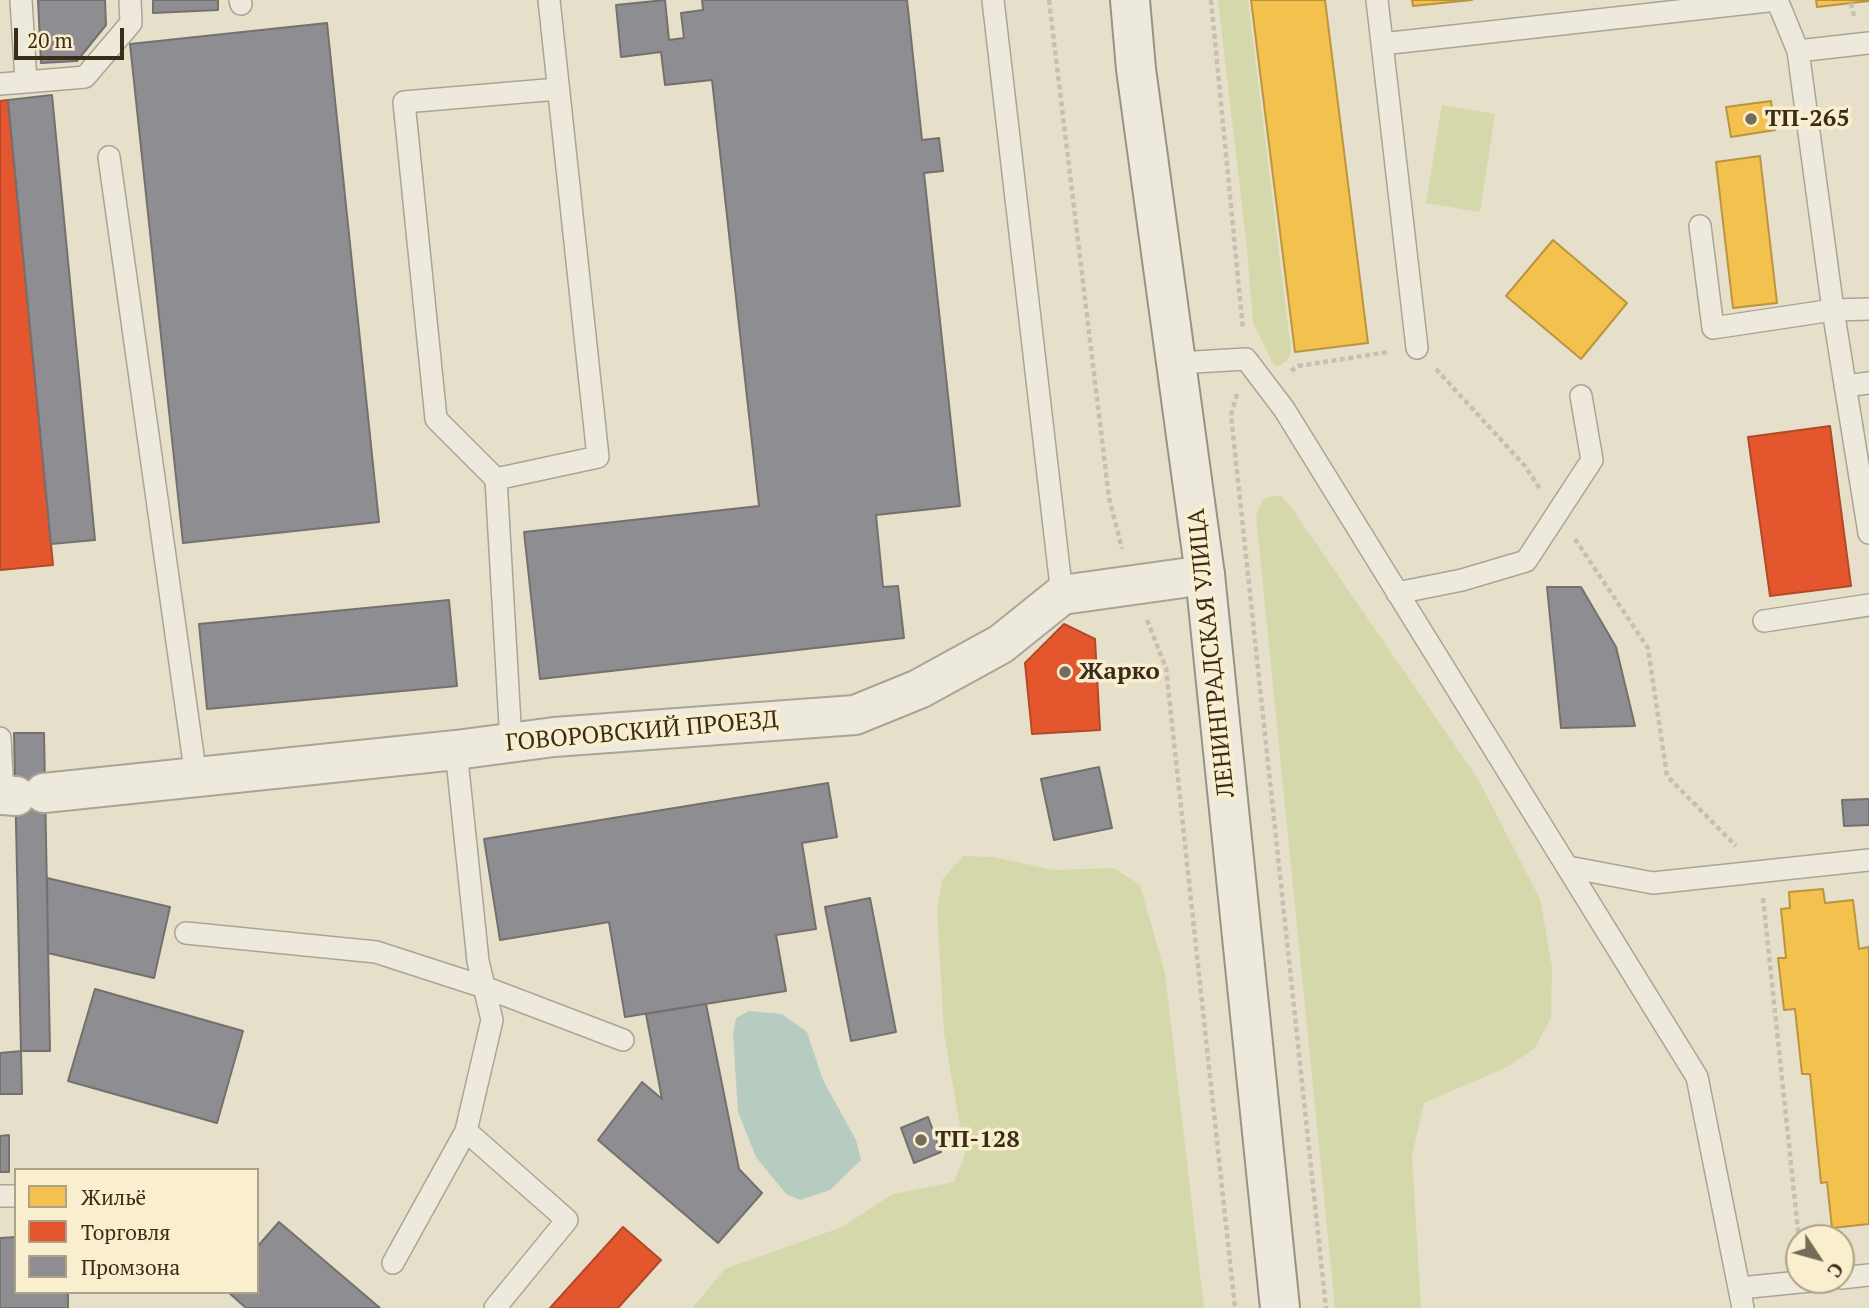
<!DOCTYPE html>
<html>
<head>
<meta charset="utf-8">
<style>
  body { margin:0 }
  #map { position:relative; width:1869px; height:1308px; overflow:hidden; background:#e6e0ca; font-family:"PT Serif",serif }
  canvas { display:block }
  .legend { position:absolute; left:14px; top:1168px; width:245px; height:126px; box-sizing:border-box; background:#f9efce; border:2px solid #ada186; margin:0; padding:9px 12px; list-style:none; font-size:21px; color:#3a2c1b }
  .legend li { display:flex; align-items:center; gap:14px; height:35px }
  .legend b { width:35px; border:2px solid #ada186 }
  .north { position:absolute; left:1785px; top:1224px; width:70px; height:70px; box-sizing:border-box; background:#f9efce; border:2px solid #ada186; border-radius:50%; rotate:126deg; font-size:19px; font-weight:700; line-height:28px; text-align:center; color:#3a2c1b }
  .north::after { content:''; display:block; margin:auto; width:24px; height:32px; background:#766b58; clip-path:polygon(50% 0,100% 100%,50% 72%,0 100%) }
  .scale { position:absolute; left:14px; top:28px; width:110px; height:32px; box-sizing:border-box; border:4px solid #3a2c1b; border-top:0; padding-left:9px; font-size:21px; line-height:24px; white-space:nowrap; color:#3a2c1b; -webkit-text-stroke:5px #f9efce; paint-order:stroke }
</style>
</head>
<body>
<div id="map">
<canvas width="1869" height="1308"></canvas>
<ul class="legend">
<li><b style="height:19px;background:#f2c14e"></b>Жильё</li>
<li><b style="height:19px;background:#e4572e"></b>Торговля</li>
<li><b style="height:19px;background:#8d8d92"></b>Промзона</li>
</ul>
<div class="north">С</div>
<div class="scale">20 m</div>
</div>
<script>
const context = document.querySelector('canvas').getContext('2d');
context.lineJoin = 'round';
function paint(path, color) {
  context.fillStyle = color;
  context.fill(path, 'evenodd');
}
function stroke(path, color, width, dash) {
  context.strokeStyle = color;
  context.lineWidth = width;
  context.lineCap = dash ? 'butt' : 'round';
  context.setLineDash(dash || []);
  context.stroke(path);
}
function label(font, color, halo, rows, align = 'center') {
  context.font = font + ' "PT Serif",serif';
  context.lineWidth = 7;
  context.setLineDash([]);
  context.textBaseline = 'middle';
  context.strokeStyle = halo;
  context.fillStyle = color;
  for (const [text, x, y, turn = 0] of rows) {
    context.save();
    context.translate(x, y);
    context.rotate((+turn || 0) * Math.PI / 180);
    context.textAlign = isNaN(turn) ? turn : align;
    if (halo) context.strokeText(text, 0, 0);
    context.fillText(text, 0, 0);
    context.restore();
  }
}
paint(new Path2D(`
  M1218,0H1248L1291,351L1287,361L1277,367L1272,362L1253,322L1246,240Z
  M1442,105L1495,114L1480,212L1426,203Z
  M1280,495L1291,507L1478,779L1540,899L1552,967L1551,1018L1535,1048L1507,1067L1424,1103L1412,1155L1421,1308H1335L1256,515L1263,499Z
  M963,856L993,857L1054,870L1114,868L1140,885L1165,973L1204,1308H692L725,1269L842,1227L893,1194L954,1182L965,1155L944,1033L937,909L942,880Z`), '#d4d8ab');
paint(new Path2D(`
  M749,1011L782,1014L807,1032L823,1080L856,1140L861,1160L830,1190L800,1200L786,1194L756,1157L738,1112L733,1034L736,1018Z`), '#b6ccc0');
const homes = new Path2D(`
  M1251,0H1325L1368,343L1295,352Z
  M1412,0H1472L1413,6Z
  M1816,0H1869V1L1817,7Z
  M1771,101L1775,130L1731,137L1726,107Z
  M1760,156L1777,303L1733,308L1716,162Z
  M1553,240L1627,303L1581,359L1506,296Z
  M1823,889L1825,903L1853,900L1859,949L1868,947L1869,952V1224L1832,1228L1827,1182L1821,1183L1810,1074H1802L1795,1009L1784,1010L1778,958H1786L1781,909L1790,908L1789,892Z`);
paint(homes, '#f2c14e');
stroke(homes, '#bb943f', 2);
const shops = new Path2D(`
  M8,100L53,565L0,570V101Z
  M1830,426L1851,586L1770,596L1748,437Z
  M1064,624L1095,639L1100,730L1032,734L1025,663Z
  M623,1227L661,1260L618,1308H550Z`);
paint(shops, '#e4572e');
stroke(shops, '#b14a28', 2);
const industry = new Path2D(`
  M38,0H105L106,25L77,61L41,63Z
  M153,0H218V10L153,13Z
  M665,0L669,40L684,38L681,13L703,10L702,0H907L922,140L939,138L943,171L924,173L960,506L876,515L883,587L898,586L904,638L540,679L524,532L759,506L712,80L665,85L661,52L621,57L616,5Z
  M327,23L379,522L183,543L130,44Z
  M52,95L95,540L51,544L8,100Z
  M1547,587H1581L1616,647L1635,726L1561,728Z
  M449,600L457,686L207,709L199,624Z
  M14,733H44L50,1051H21Z
  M1099,767L1112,828L1054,840L1041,779Z
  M828,783L837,837L802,843L816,929L776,935L786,991L625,1017L609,922L500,940L484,839Z
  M1869,799V825L1844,826L1842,800Z
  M47,878L170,907L154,978L48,953Z
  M870,898L896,1032L851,1041L825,907Z
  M95,989L243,1031L217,1123L68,1081Z
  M706,1004L739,1169L762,1193L718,1243L598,1140L642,1082L662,1099L646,1014Z
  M21,1051L22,1094H0V1053Z
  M928,1117L941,1152L914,1163L901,1128Z
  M9,1135V1172H0V1136Z
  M279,1222L380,1308H246L228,1292H257V1247Z
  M16,1237V1292H68V1308H0V1238Z`);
paint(industry, '#8d8d92');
stroke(industry, '#74706e', 2);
const lane = new Path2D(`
  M240,0L241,4
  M993,0L1062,595
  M1377,0L1417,348
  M1777,0L1798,51L1869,43
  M1382,44L1777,0
  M1798,51L1833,310L1869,533
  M26,82L85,77L131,23L130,0
  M0,84L26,82L21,0
  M109,157L196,777
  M1700,226L1713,328L1833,310L1869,309
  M1178,363L1246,359L1284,409L1697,1077L1743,1308
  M1845,386L1869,383
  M496,479L598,457L549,0
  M1397,593L1462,580L1526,561L1592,460L1581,396
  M1764,621L1869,605
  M0,738L3,795
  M511,742L496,479L436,419L404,102L558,89
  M456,750L478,961L492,1020L466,1131L567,1220L495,1308
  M1568,867L1653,883L1869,860
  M186,933L376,952L484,987L623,1040
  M0,1196H16
  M393,1263L466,1131
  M1841,1278L1869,1275
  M1740,1288L1820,1280`);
const street = new Path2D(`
  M44,793L456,750L554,737L855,715L919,689L1001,644L1062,595L1205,575
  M0,795L16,796`);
const secondary = new Path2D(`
  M1130,0L1136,69L1205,575L1280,1308`);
stroke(lane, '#aba494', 24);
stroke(street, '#aba494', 42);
stroke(secondary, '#9a9383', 42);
stroke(new Path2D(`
  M1049,0L1109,498L1122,549
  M1211,0L1243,330
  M1851,3L1854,16
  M1436,369L1525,466L1540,489
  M1291,371L1298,366L1388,352
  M1237,394L1231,415L1326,1308
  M1575,539L1648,648L1667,776L1736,846
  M1147,620L1166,668L1235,1308
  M1763,898L1799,1240`), '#c6c0b3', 4.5, [5, 3.5]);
stroke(lane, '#ede9dd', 21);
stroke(street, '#ede9dd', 38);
stroke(secondary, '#ede9dd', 38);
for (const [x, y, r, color] of [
  [1751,119,7,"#766b58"],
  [1065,672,7,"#766b58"],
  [921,1140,7,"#766b58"]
]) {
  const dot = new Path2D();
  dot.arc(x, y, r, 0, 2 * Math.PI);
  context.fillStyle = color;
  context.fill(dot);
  stroke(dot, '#f9efce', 2.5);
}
label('bold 24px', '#3a2c1b', '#f9efce', [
  ["ТП-265",1765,119],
  ["Жарко",1079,672],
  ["ТП-128",935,1140]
], 'left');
label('24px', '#3a2c1b', '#f9efce', [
  ["ЛЕНИНГРАДСКАЯ УЛИЦА",1212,653,-96],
  ["ГОВОРОВСКИЙ ПРОЕЗД",642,732,-5]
]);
</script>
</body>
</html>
